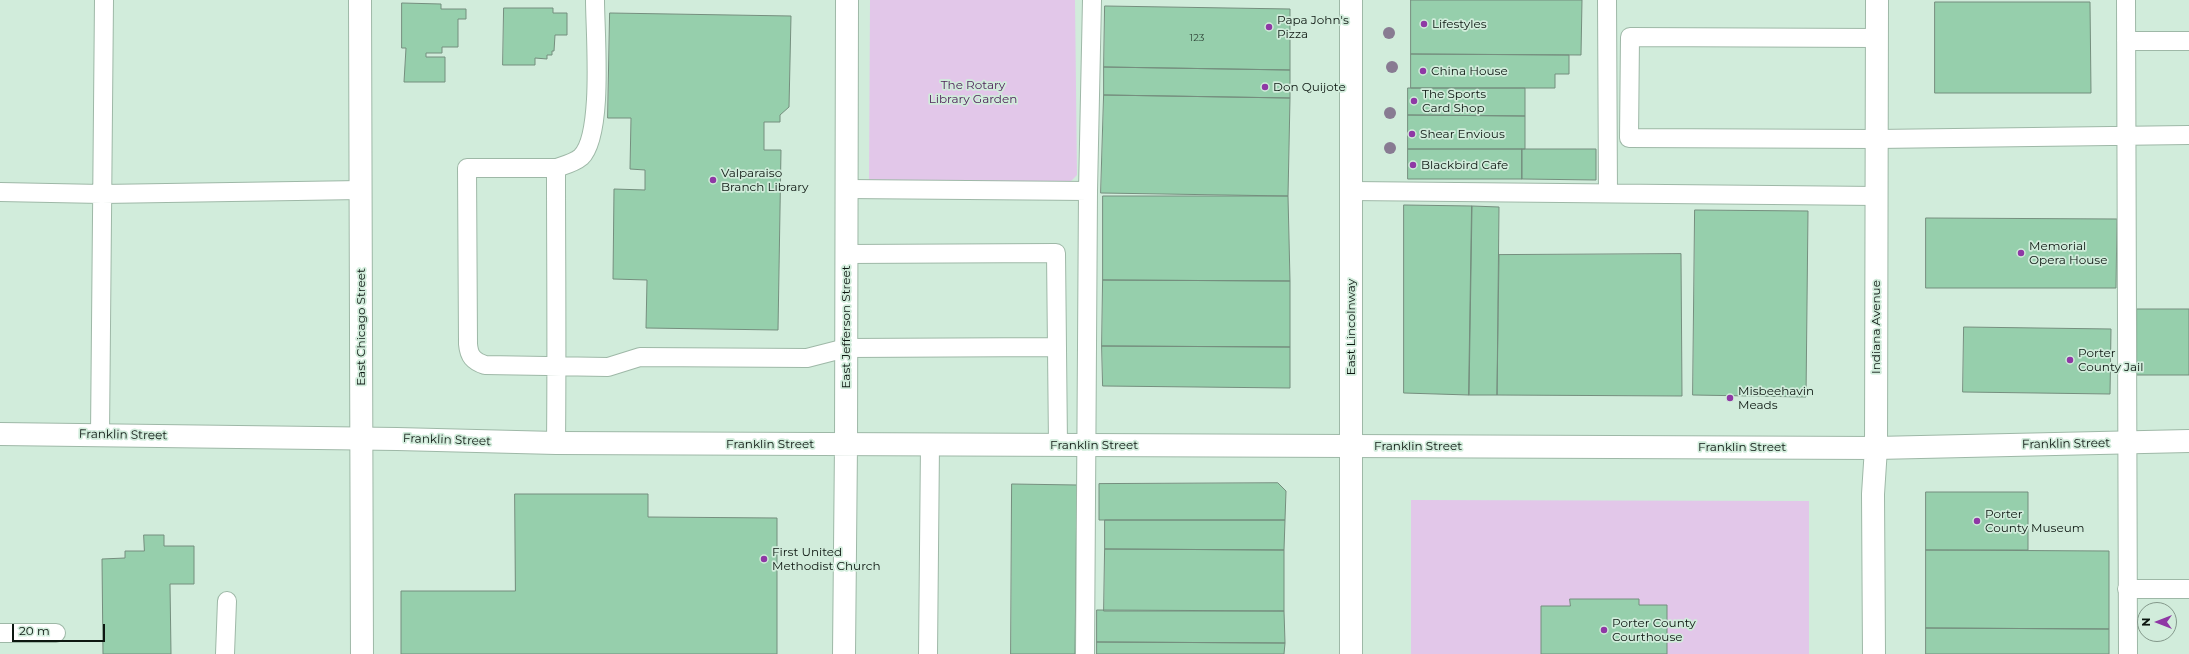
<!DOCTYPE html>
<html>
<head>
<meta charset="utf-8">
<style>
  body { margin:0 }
  #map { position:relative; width:2189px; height:654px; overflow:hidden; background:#d1ecdb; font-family:Montserrat,sans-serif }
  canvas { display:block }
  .north { position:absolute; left:2137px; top:602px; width:40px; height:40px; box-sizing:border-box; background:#d1ecdb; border:1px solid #83978a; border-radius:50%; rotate:270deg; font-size:11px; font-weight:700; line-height:16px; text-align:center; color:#0d1711 }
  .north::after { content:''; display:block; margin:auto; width:14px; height:18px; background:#8f38a5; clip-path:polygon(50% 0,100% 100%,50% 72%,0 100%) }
  .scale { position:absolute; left:12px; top:624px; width:93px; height:18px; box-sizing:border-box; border:2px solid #0d1711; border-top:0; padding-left:5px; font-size:12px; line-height:14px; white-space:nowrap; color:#0d1711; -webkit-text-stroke:3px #d1ecdb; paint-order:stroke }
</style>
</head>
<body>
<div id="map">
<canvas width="2189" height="654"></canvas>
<div class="north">N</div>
<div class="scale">20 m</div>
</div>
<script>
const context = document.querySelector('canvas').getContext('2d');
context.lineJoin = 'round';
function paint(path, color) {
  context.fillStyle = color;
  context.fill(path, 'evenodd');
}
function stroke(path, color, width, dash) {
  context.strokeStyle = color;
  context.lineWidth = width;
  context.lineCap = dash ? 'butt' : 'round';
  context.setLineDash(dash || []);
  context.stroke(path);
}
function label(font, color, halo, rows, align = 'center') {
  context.font = font + ' Montserrat,sans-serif';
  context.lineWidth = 3.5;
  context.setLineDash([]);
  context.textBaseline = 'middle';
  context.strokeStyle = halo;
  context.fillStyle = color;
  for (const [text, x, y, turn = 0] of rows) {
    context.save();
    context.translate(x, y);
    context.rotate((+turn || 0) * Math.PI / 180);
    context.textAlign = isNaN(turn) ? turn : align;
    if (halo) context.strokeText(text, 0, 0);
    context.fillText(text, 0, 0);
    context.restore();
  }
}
paint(new Path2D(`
  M870,0H1075L1077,175L1068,184H869Z
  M1411,500L1809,501V654H1411Z`), '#e2c7e9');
const building = new Path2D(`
  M1411,0H1582L1581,55L1411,54Z
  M1935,2H2090L2091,93H1935Z
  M402,3L441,4V9H466V19H458V47H442V53H426V57H445V82H404L406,48H402Z
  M1105,6L1290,9V70L1104,67Z
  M504,8H553V13H567V35H555L554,51H552V55H547V59L535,58V65H503Z
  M610,13L791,16L789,107L780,115V122H764V150H781L778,330L646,328L647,280L613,279L614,189L645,190V170L630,169L631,118H608Z
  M1411,54L1569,55V74H1555V88H1411Z
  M1104,67L1290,70V98L1104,95Z
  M1408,88H1525V116L1408,115Z
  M1104,95L1290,98L1288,196L1101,193Z
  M1408,115L1525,116V149H1408Z
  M1408,149H1522V179H1408Z
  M1522,149H1596V180L1522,179Z
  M1103,196H1288L1290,281L1103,280Z
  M1404,205L1472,206L1469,395L1404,393Z
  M1472,206L1499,207L1497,395H1469Z
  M1695,210L1808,211L1806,397L1693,395Z
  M1926,218L2117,219L2116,288H1926Z
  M1681,254L1682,396L1497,395L1499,255Z
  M1103,280L1290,281V347L1102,346Z
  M2137,309H2189V375H2137Z
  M1964,327L2111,329L2110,394L1963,392Z
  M1102,346L1290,347V388L1103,386Z
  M1278,483L1286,491L1285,520H1099V484Z
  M1012,484L1077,485L1075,654H1011Z
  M1926,492H2028V550H1926Z
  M515,494H648V517L777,518V654H401V591H515Z
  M1105,520H1285L1284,550L1105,549Z
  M144,535H164V546H194V584H170L171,654H103L102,559L125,558V551H144Z
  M1105,549L1284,550V611H1104Z
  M1926,550L2109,551V629L1926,628Z
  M1570,599H1639V605H1667V654H1541V606H1570Z
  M1097,610L1284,611L1285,643L1097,642Z
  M1926,628L2109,629V654H1926Z
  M1097,642L1285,643L1284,654H1097Z`);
paint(building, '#96cfac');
stroke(building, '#758e7e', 1);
const lane = new Path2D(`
  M1607,0L1608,193
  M2126,0L2128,654
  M1877,38L1630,37L1629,138L1877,139L2189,135
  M2126,41H2189
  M556,168C565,165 574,163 581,157C604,135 595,33 595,0
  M847,189L1088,191
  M1351,191L1877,196
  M0,192L102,194L361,190
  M846,254L1056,253L1058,445
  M100,435L104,0
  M556,443C557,351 556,259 556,168H467L468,344C469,356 473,361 485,365L608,367L640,357L807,358L846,348L1057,347
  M2127,589H2189
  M0,633H56
  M225,654L227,601
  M928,654L930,444
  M1085,654L1088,191L1092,0`);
const street = new Path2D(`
  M360,0L362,654
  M1877,0L1876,448L2189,441
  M846,444L847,0`);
const secondary = new Path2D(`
  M0,434L397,439L556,443L1876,448L1873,494L1874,654
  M844,654L846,444`);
const primary = new Path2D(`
  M1351,0V654`);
stroke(lane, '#9eb8a7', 20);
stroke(street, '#9eb8a7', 24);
stroke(secondary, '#9eb8a7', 24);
stroke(primary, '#9eb8a7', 24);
stroke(lane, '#fff', 18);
stroke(street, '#fff', 22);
stroke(secondary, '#fff', 22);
stroke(primary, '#fff', 22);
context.fillStyle = '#887b92';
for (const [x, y] of [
  [1389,33],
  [1392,67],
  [1390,113],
  [1390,148]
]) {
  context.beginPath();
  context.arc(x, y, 6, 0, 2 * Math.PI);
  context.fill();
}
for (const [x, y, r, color] of [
  [1424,24,4,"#8f38a5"],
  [1269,27,4,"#8f38a5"],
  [1423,71,4,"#8f38a5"],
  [1265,87,4,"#8f38a5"],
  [1414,101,4,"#8f38a5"],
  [1412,134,4,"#8f38a5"],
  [1413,165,4,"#8f38a5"],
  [713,180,4,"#8f38a5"],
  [2021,253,4,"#8f38a5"],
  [2070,360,4,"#8f38a5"],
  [1730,398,4,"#8f38a5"],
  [1977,521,4,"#8f38a5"],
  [764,559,4,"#8f38a5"],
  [1604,630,4,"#8f38a5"]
]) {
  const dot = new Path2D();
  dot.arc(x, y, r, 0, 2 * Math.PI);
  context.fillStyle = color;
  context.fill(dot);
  stroke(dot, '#d1ecdb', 1.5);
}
label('10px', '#2f4538', null, [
  ["123",1197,38]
]);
label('12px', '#0d1711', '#d1ecdb', [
  ["Papa John's",1277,20],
  ["Pizza",1277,34],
  ["Lifestyles",1432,24],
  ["China House",1431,71],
  ["Don Quijote",1273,87],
  ["The Sports",1422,94],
  ["Card Shop",1422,108],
  ["Shear Envious",1420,134],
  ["Blackbird Cafe",1421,165],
  ["Valparaiso",721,173],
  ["Branch Library",721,187],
  ["Memorial",2029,246],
  ["Opera House",2029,260],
  ["Porter",2078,353],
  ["County Jail",2078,367],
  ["Misbeehavin",1738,391],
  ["Meads",1738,405],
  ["Porter",1985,514],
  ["County Museum",1985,528],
  ["First United",772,552],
  ["Methodist Church",772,566],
  ["Porter County",1612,623],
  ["Courthouse",1612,637]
], 'left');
label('12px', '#4c1e57', '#d1ecdb', [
  ["The Rotary",973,85],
  ["Library Garden",973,99]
]);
label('12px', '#0d1711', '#d1ecdb', [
  ["East Chicago Street",361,327,-90],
  ["East Jefferson Street",846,327,-90],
  ["East Lincolnway",1351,327,-90],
  ["Indiana Avenue",1876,327,-90],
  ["Franklin Street",123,435,1],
  ["Franklin Street",447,440,2],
  ["Franklin Street",770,444],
  ["Franklin Street",2066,444,-1],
  ["Franklin Street",1094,445],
  ["Franklin Street",1418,446],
  ["Franklin Street",1742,447]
]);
</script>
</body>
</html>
